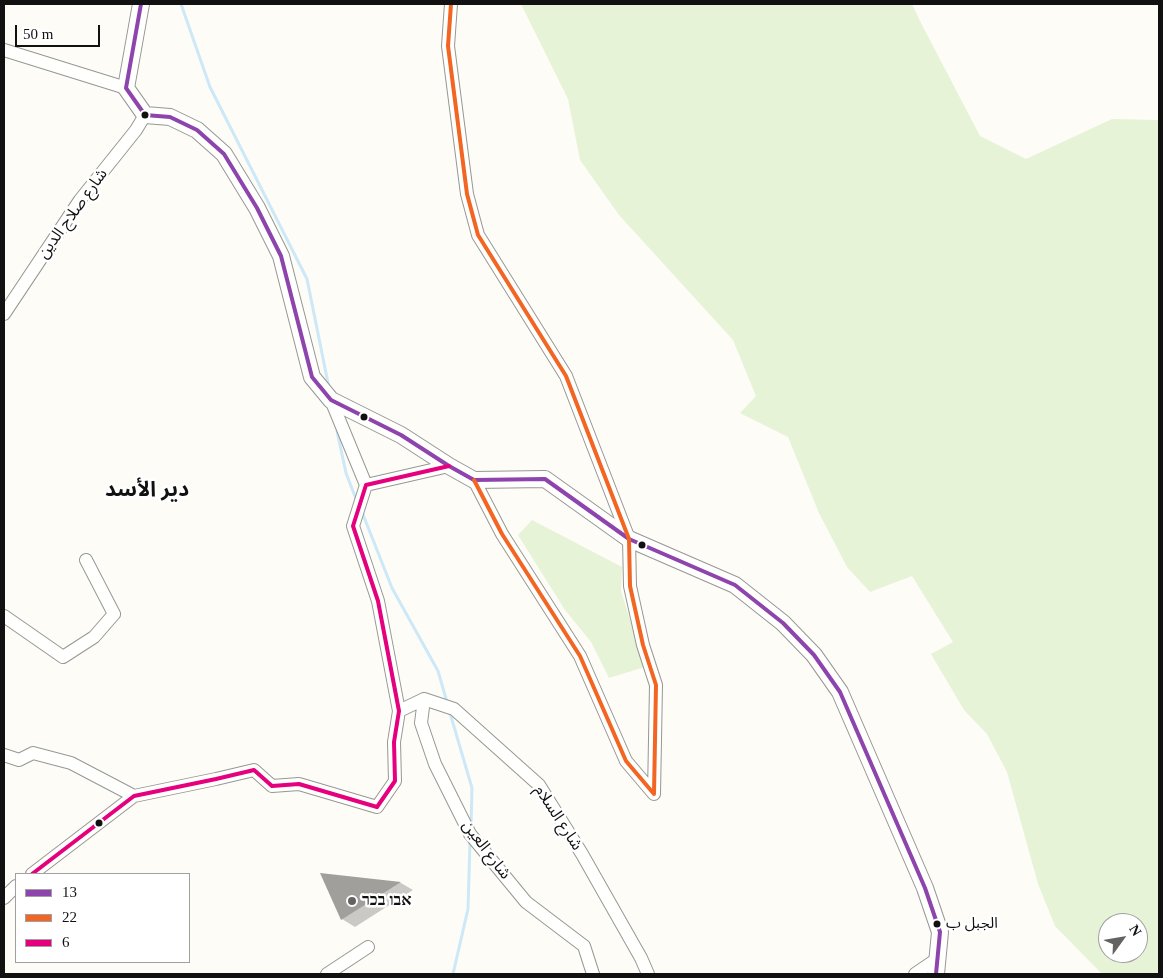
<!DOCTYPE html>
<html>
<head>
<meta charset="utf-8">
<style>
  body { margin:0 }
  #map { position:relative; width:1163px; height:978px; overflow:hidden; background:#fdfcf7; font-family:"Times New Roman",serif }
  canvas { display:block }
  .frame { position:absolute; inset:0; border:5px solid #111; pointer-events:none }
  .legend { position:absolute; left:15px; top:873px; width:175px; height:90px; box-sizing:border-box; background:#fff; border:1px solid #a0a0a0; margin:0; padding:6px 9px; list-style:none; font-size:15px; color:#111 }
  .legend li { display:flex; align-items:center; gap:10px; height:25px }
  .legend b { width:25px; border:1px solid #a0a0a0 }
  .north { position:absolute; left:1098px; top:913px; width:50px; height:50px; box-sizing:border-box; background:#fff; border:1px solid #a0a0a0; border-radius:50%; rotate:58deg; font-size:14px; font-weight:700; line-height:20px; text-align:center; color:#111 }
  .north::after { content:''; display:block; margin:auto; width:18px; height:22px; background:#646362; clip-path:polygon(50% 0,100% 100%,50% 72%,0 100%) }
  .scale { position:absolute; left:15px; top:25px; width:85px; height:22px; box-sizing:border-box; border:2px solid #111; border-top:0; padding-left:6px; font-size:15px; line-height:18px; white-space:nowrap; color:#111; -webkit-text-stroke:4px #fff; paint-order:stroke }
</style>
</head>
<body>
<div id="map">
<canvas width="1163" height="978"></canvas>
<div class="frame"></div>
<ul class="legend">
<li><b style="height:6px;background:#8e44ad"></b>13</li>
<li><b style="height:6px;background:#f26522"></b>22</li>
<li><b style="height:6px;background:#e5007d"></b>6</li>
</ul>
<div class="north">N</div>
<div class="scale">50 m</div>
</div>
<script>
const context = document.querySelector('canvas').getContext('2d');
context.lineJoin = 'round';
function paint(path, color) {
  context.fillStyle = color;
  context.fill(path, 'evenodd');
}
function stroke(path, color, width, dash) {
  context.strokeStyle = color;
  context.lineWidth = width;
  context.lineCap = dash ? 'butt' : 'round';
  context.setLineDash(dash || []);
  context.stroke(path);
}
function label(font, color, halo, rows, align = 'center') {
  context.font = font + ' "Times New Roman","Noto Sans Arabic",Heebo,serif';
  context.lineWidth = 5;
  context.setLineDash([]);
  context.textBaseline = 'middle';
  context.strokeStyle = halo;
  context.fillStyle = color;
  for (const [text, x, y, turn = 0] of rows) {
    context.save();
    context.translate(x, y);
    context.rotate((+turn || 0) * Math.PI / 180);
    context.textAlign = isNaN(turn) ? turn : align;
    if (halo) context.strokeText(text, 0, 0);
    context.fillText(text, 0, 0);
    context.restore();
  }
}
paint(new Path2D(`
  M521,4H912L921,23L980,136L1026,159L1112,119L1159,120V974H1102L1055,926L1038,884L1007,772L987,734L964,710L931,654L953,642L912,576L870,592L847,567L819,513L788,437L740,413L756,396L733,340L619,215L580,160L568,99ZM1108,923H1138V953H1108Z
  M532,520L622,567L621,591L645,667L609,678L591,642L565,610L518,535Z`), '#e7f3d7');
paint(new Path2D(`
  M322,874L401,883L413,890L355,927L342,919Z`), '#0003');
stroke(new Path2D(`
  M181,4L210,87L307,279L329,388
  M337,431L346,473L356,499
  M362,512L392,588L438,671L447,702
  M450,713L472,788L471,826
  M453,974L468,909L470,842`), '#cde8f7', 3);
paint(new Path2D(`
  M320,873L401,882L341,920Z`), '#a19f9c');
const minor = new Path2D(`
  M451,4L448,46L467,194L478,235L566,376L629,539L630,586L643,645L656,685L654,794L626,761L580,656L502,534L474,480
  M4,50L126,88
  M4,314L80,200L136,130L145,115
  M331,400L366,485
  M4,616L63,657L94,637L114,614L86,560
  M424,699L421,723L435,764L470,834L526,902L584,946L593,974
  M399,711L424,699L454,709L539,785L582,854L641,958L648,974
  M4,755L19,760L33,753L71,763L134,796
  M32,874L134,796L216,779L254,770L272,786L299,784L377,807L395,781L394,742L399,711L378,601L353,526L366,485L449,466
  M4,898L16,886
  M327,974L368,947
  M915,974L937,959`);
const tertiary = new Path2D(`
  M141,4L126,88L145,115L170,117L197,130L224,154L257,208L281,256L312,377L331,400L401,435L449,466L474,480L545,479L629,539L735,585L783,623L814,655L840,692L925,888L940,932L936,974`);
stroke(minor, '#979795', 14);
stroke(tertiary, '#979795', 18);
stroke(minor, '#fffffe', 12);
stroke(tertiary, '#fffffe', 16);
stroke(new Path2D(`
  M141,4L126,88L145,115L170,117L197,130L224,154L257,208L281,256L312,377L331,400L401,435L449,466L474,480L545,479L629,539L735,585L783,623L814,655L840,692L925,888L940,932L936,974`), '#8e44ad', 4);
stroke(new Path2D(`
  M451,4L448,46L467,194L478,235L566,376L629,539L630,586L643,645L656,685L654,794L626,761L580,656L502,534L474,480`), '#f26522', 4);
stroke(new Path2D(`
  M32,874L134,796L216,779L254,770L272,786L299,784L377,807L395,781L394,742L399,711L378,601L353,526L366,485L449,466`), '#e5007d', 4);
for (const [x, y, r, color] of [
  [145,115,4.5,"#111"],
  [364,417,4.5,"#111"],
  [642,545,4.5,"#111"],
  [99,823,4.5,"#111"],
  [352,901,5,"#646362"],
  [937,924,4.5,"#111"]
]) {
  const dot = new Path2D();
  dot.arc(x, y, r, 0, 2 * Math.PI);
  context.fillStyle = color;
  context.fill(dot);
  stroke(dot, '#fff', 2);
}
label('15px', '#111', '#fff', [
  ["الجبل ب",946,924]
], 'left');
label('16px', '#111', '#fff', [
  ["شارع صلاح الدين",73,214,-54],
  ["شارع السلام",558,818,57],
  ["شارع العين",486,850,53]
]);
label('bold 16px', '#111', '#fff', [
  ["אבו בכר",362,901]
], 'left');
label('bold 21px', '#111', '#fff', [
  ["دير الأسد",147,491]
]);
</script>
</body>
</html>
